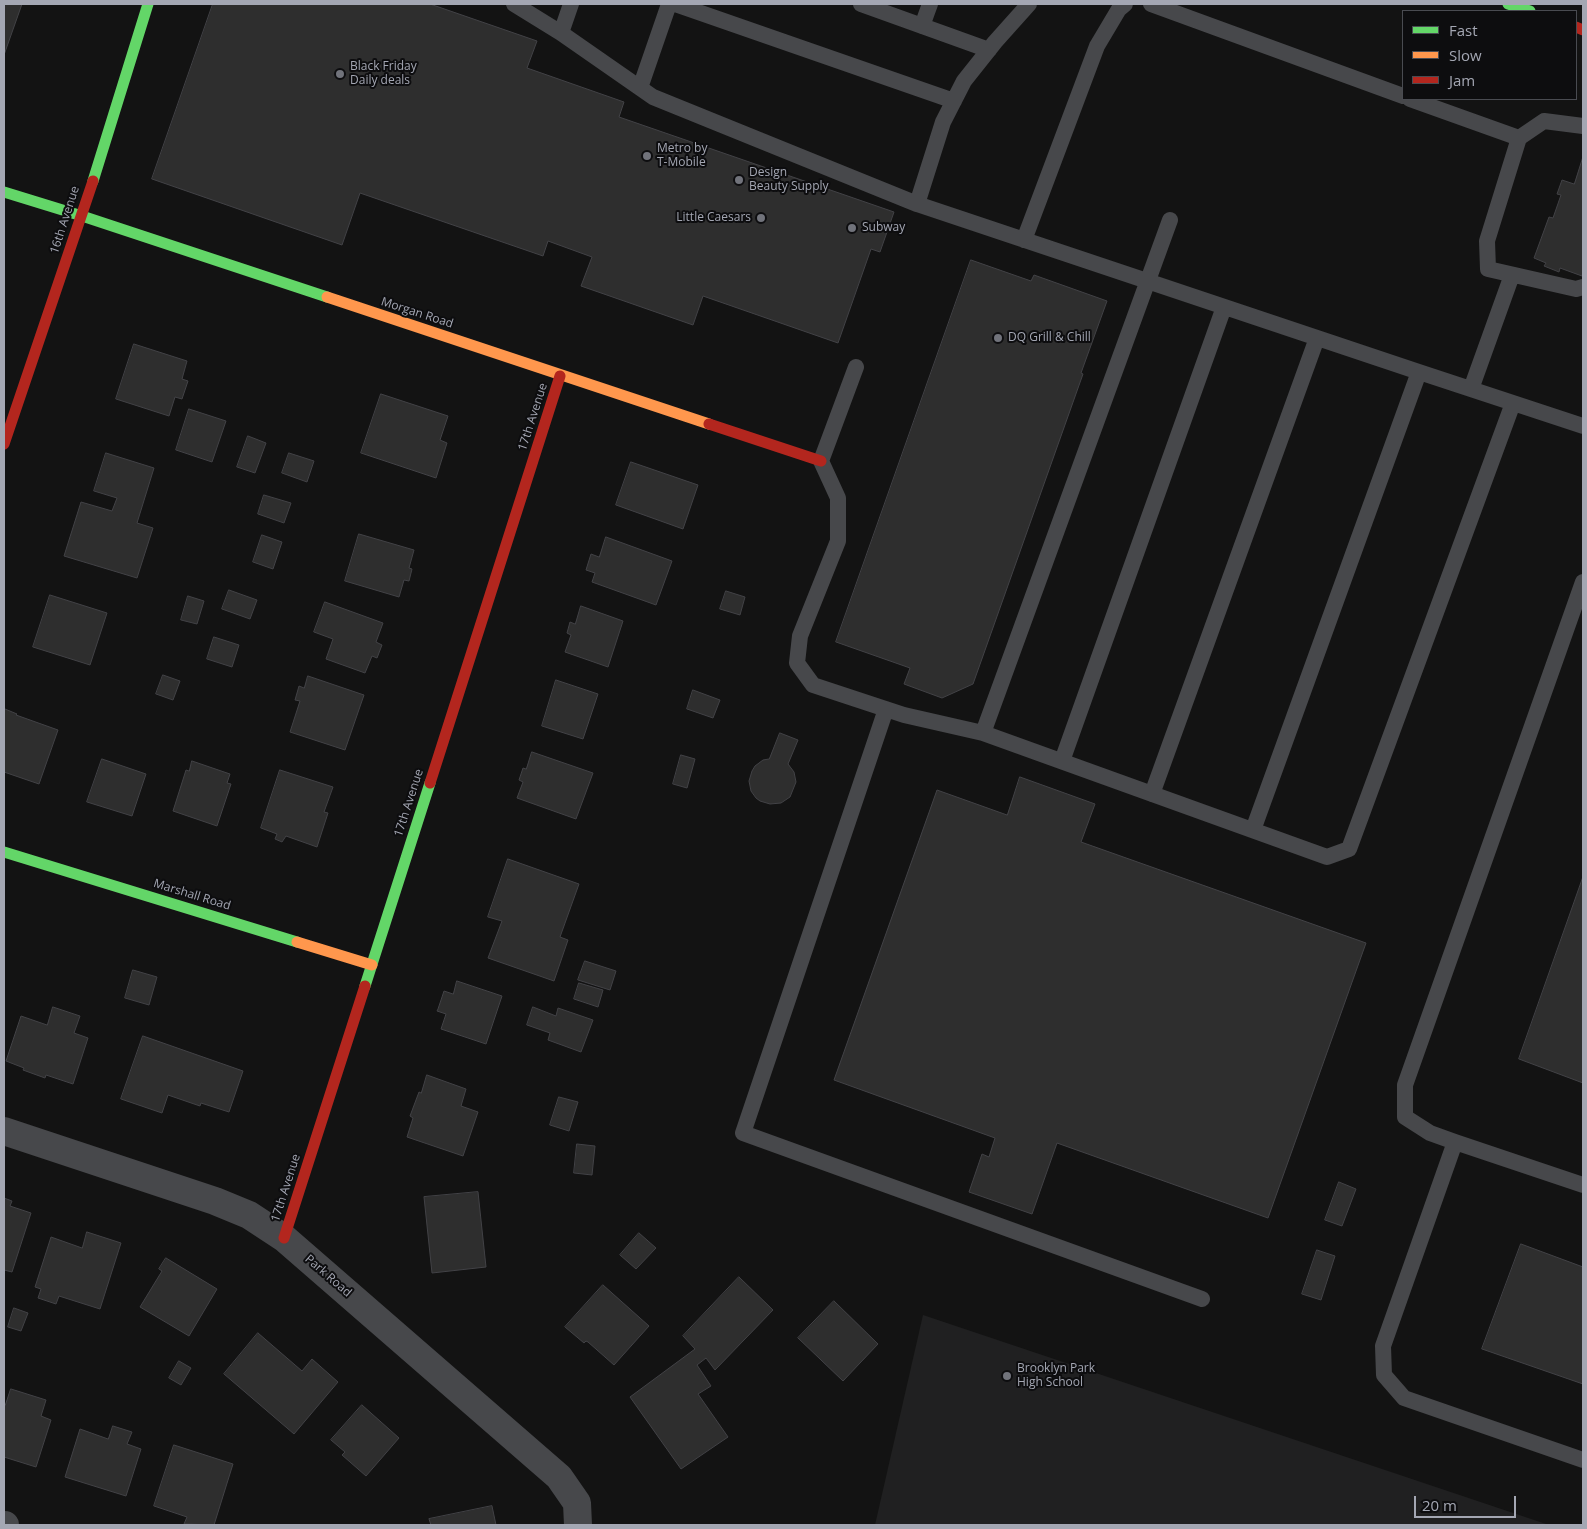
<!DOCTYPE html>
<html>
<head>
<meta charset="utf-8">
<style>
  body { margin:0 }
  #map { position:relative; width:1587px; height:1529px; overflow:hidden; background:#131313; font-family:"Open Sans",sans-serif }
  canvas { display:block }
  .frame { position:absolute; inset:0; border:5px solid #a4a7b3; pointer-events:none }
  .legend { position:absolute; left:1402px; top:10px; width:175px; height:90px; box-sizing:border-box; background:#0d0d0f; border:1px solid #494b51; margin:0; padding:6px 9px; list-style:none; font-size:15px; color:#a4a7b3 }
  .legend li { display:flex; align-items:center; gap:10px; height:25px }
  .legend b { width:25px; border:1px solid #494b51 }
  .scale { position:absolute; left:1414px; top:1496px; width:102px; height:22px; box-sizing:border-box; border:2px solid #a4a7b3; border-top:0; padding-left:6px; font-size:15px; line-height:18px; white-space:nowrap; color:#a4a7b3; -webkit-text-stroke:4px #0d0d0f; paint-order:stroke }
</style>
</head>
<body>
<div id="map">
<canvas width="1587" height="1529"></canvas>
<div class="frame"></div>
<ul class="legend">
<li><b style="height:6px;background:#63d668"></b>Fast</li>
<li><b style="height:6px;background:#ff974d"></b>Slow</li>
<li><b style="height:6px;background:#b3261e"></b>Jam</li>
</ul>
<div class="scale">20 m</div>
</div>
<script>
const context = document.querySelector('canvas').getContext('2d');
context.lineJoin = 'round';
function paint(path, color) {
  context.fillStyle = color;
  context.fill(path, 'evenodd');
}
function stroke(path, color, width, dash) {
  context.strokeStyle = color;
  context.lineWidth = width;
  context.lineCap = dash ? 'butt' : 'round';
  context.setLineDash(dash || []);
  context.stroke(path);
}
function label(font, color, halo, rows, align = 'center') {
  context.font = font + ' "Open Sans",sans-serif';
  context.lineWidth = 4;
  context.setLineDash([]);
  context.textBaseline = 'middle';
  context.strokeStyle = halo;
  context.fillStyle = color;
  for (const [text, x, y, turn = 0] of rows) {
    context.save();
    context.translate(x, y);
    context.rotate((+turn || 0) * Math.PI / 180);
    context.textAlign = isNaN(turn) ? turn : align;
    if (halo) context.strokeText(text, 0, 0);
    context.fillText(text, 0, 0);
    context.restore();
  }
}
paint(new Path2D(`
  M923,1315L1549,1525H875Z`), '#202021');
const building = new Path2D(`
  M4,4H22L4,55Z
  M213,4H430L537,41L527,68L624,102L619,117L894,212L880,252L871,249L838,343L703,296L693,325L581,286L592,257L548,241L543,256L360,193L342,245L152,179Z
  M1583,157V272L1582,276L1560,268L1559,272L1544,266L1546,263L1534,258L1549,217L1553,218L1561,195L1557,194L1562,180L1574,184Z
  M971,260L1031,281L1034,275L1107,301L1081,373L1083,374L973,684L942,698L904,684L910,668L836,642Z
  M134,344L187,361L182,379L188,381L182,399L175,397L169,416L116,399Z
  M381,394L448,416L440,440L447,443L436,478L361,453Z
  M189,409L226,421L212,462L176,450Z
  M248,436L266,443L255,473L237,467Z
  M106,453L154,468L137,523L153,528L137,578L64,556L81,502L112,511L117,498L94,491Z
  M289,453L314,461L307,482L282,473Z
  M631,462L698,485L683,529L616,505Z
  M264,495L291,503L284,523L258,514Z
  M359,534L414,550L409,568L412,569L409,581L404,580L399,597L345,581Z
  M262,535L282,542L273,569L253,562Z
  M606,537L672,561L656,605L592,582L595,573L586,570L591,554L599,557Z
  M229,590L257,600L250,619L222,609Z
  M726,591L745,597L740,615L720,609Z
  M50,595L107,613L90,665L33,647Z
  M188,596L204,601L197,624L181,620Z
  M325,602L383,623L376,642L382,645L377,658L372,656L365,673L326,659L333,639L314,632Z
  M581,606L623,621L608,667L565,652L571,635L567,633L570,622L575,624Z
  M214,637L239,645L232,667L207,659Z
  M163,675L180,681L173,700L156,694Z
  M308,676L364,695L345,750L290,732L300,701L295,700L299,686L304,688Z
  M556,680L598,694L583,739L542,726Z
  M693,690L720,700L713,718L687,709Z
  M5,709L17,714L16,715L58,730L39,784L4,772V714Z
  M780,733L798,740L788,764L794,772L796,782L790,797L781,803L770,804L760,801L756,798L751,791L749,781L752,771L755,766L763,760L769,759Z
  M532,752L593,773L576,819L517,798L523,782L519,780L523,768L526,769Z
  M681,755L695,759L687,788L673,784Z
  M102,759L146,774L132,816L87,802Z
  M192,761L230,774L227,783L231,784L217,826L173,811L186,770L189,771Z
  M280,770L333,787L324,812L328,813L317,847L286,836L282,842L275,839L277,834L261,828Z
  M1020,777L1095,804L1081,842L1366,943L1268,1218L1057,1143L1032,1214L969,1192L982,1154L989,1157L995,1138L834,1080L937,790L1007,815Z
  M508,859L579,884L560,937L568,940L554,981L488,958L502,921L488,917Z
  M1583,877V1083L1519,1059Z
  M585,961L616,971L610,990L578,980Z
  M133,970L157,977L149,1005L125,998Z
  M457,981L502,996L486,1044L441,1029L446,1014L437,1011L438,1009L444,991L453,994Z
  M579,983L603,990L598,1007L574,999Z
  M53,1007L80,1016L74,1033L88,1038L73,1084L46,1075L45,1078L23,1070L24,1068L6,1061L21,1016L47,1025Z
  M533,1007L556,1016L558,1008L593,1020L581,1052L548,1040L550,1033L527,1025Z
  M143,1036L243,1071L229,1112L201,1103L200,1106L168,1095L162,1113L121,1099Z
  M427,1075L466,1089L461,1106L478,1112L463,1156L407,1137L413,1118L410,1116L419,1092L421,1093Z
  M559,1097L578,1102L569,1131L550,1125Z
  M577,1144L595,1146L592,1175L574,1173Z
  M1339,1182L1356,1189L1342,1226L1325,1220Z
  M478,1192L486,1267L432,1273L424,1197Z
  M4,1198L12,1201L10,1206L31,1213L12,1272L4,1270Z
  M87,1232L121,1243L100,1309L59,1296L56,1304L38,1298L41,1289L35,1287L51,1237L82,1248Z
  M639,1233L656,1248L636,1269L620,1255Z
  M1521,1244L1583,1267V1384L1482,1349Z
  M1317,1250L1335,1256L1321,1300L1302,1294Z
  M166,1258L217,1289L189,1336L140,1307L162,1271L159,1269Z
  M739,1277L773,1310L715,1370L706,1358L697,1365L711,1386L698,1394L728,1437L681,1469L630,1397L695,1349L683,1336Z
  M603,1285L649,1326L614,1365L588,1342L586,1341L584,1343L565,1327Z
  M834,1301L878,1344L843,1381L798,1338Z
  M14,1308L28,1313L21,1331L8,1327Z
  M258,1333L302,1371L312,1359L338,1382L294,1434L224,1374Z
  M179,1361L191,1368L181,1385L169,1378Z
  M11,1389L46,1400L41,1416L51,1420L36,1467L4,1457V1404L5,1405Z
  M362,1405L399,1438L366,1476L342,1455L345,1452L331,1440Z
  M113,1426L132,1432L127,1444L141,1449L126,1496L65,1477L80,1429L108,1439Z
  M174,1445L233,1464L214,1525L184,1524L187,1517L154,1506Z
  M492,1506L496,1525H431L429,1519Z`);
paint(building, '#2e2e2e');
stroke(building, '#424246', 1);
stroke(new Path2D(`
  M514,4L561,33L653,97L917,204L1419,372L1583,426
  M675,4L954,101
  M861,4L989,50
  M1151,4L1403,96
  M922,26L930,4
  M561,33L571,4
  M640,88L669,4
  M1410,99L1519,138
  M1583,126L1544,121L1519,138L1487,241L1488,269L1576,289L1583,287
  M917,204L943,122L964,81L995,42L1029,4
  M1024,240L1097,46L1119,9L1125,4
  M856,367L821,461L838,498V541L800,636L797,663L813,685L904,715L983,733L1327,857L1349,849L1513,403
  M1471,389L1512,275
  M1583,582L1405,1085V1117L1430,1133L1455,1142L1583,1185
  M886,709L743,1133L1202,1299
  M983,733L1170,220
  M1062,761L1224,307
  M1152,794L1317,338
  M1253,830L1419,372
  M1455,1142L1383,1346L1384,1375L1404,1398L1583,1460`), '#47484b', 16);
stroke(new Path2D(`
  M4,1131L215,1201L249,1215L284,1238L559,1477L577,1503L578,1525
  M4,1525H5`), '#47484b', 28);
stroke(new Path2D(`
  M1508,4L1530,11
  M93,181L148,4
  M4,192L82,216L327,297
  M4,852L297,942
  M365,986L430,783`), '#63d668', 11);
stroke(new Path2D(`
  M327,297L709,424
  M297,942L372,965`), '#ff974d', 11);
stroke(new Path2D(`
  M1576,27L1583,30
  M709,424L821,461
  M4,444L93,181
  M430,783L560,376
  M284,1238L365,986`), '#b3261e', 11);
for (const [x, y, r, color] of [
  [340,74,5,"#71737b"],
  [647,156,5,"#71737b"],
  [739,180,5,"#71737b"],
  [761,218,5,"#71737b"],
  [852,228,5,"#71737b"],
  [998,338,5,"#71737b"],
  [1007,1376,5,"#71737b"]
]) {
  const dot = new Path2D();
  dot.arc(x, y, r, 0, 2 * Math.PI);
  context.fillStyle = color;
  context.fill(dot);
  stroke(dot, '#0d0d0f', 2);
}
label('12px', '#a4a7b3', '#0d0d0f', [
  ["Black Friday",350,67],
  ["Daily deals",350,81],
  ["Metro by",657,149],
  ["T-Mobile",657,163],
  ["Design",749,173],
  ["Beauty Supply",749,187],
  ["Little Caesars",751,218,"right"],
  ["Subway",862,228],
  ["DQ Grill & Chill",1008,338],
  ["Brooklyn Park",1017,1369],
  ["High School",1017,1383]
], 'left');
label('12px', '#a4a7b3', '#0d0d0f', [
  ["16th Avenue",65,220,-72],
  ["Morgan Road",417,313,18],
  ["17th Avenue",533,417,-72],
  ["17th Avenue",409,803,-72],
  ["Marshall Road",192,895,17],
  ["17th Avenue",286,1188,-72],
  ["Park Road",328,1276,41]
]);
</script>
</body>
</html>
